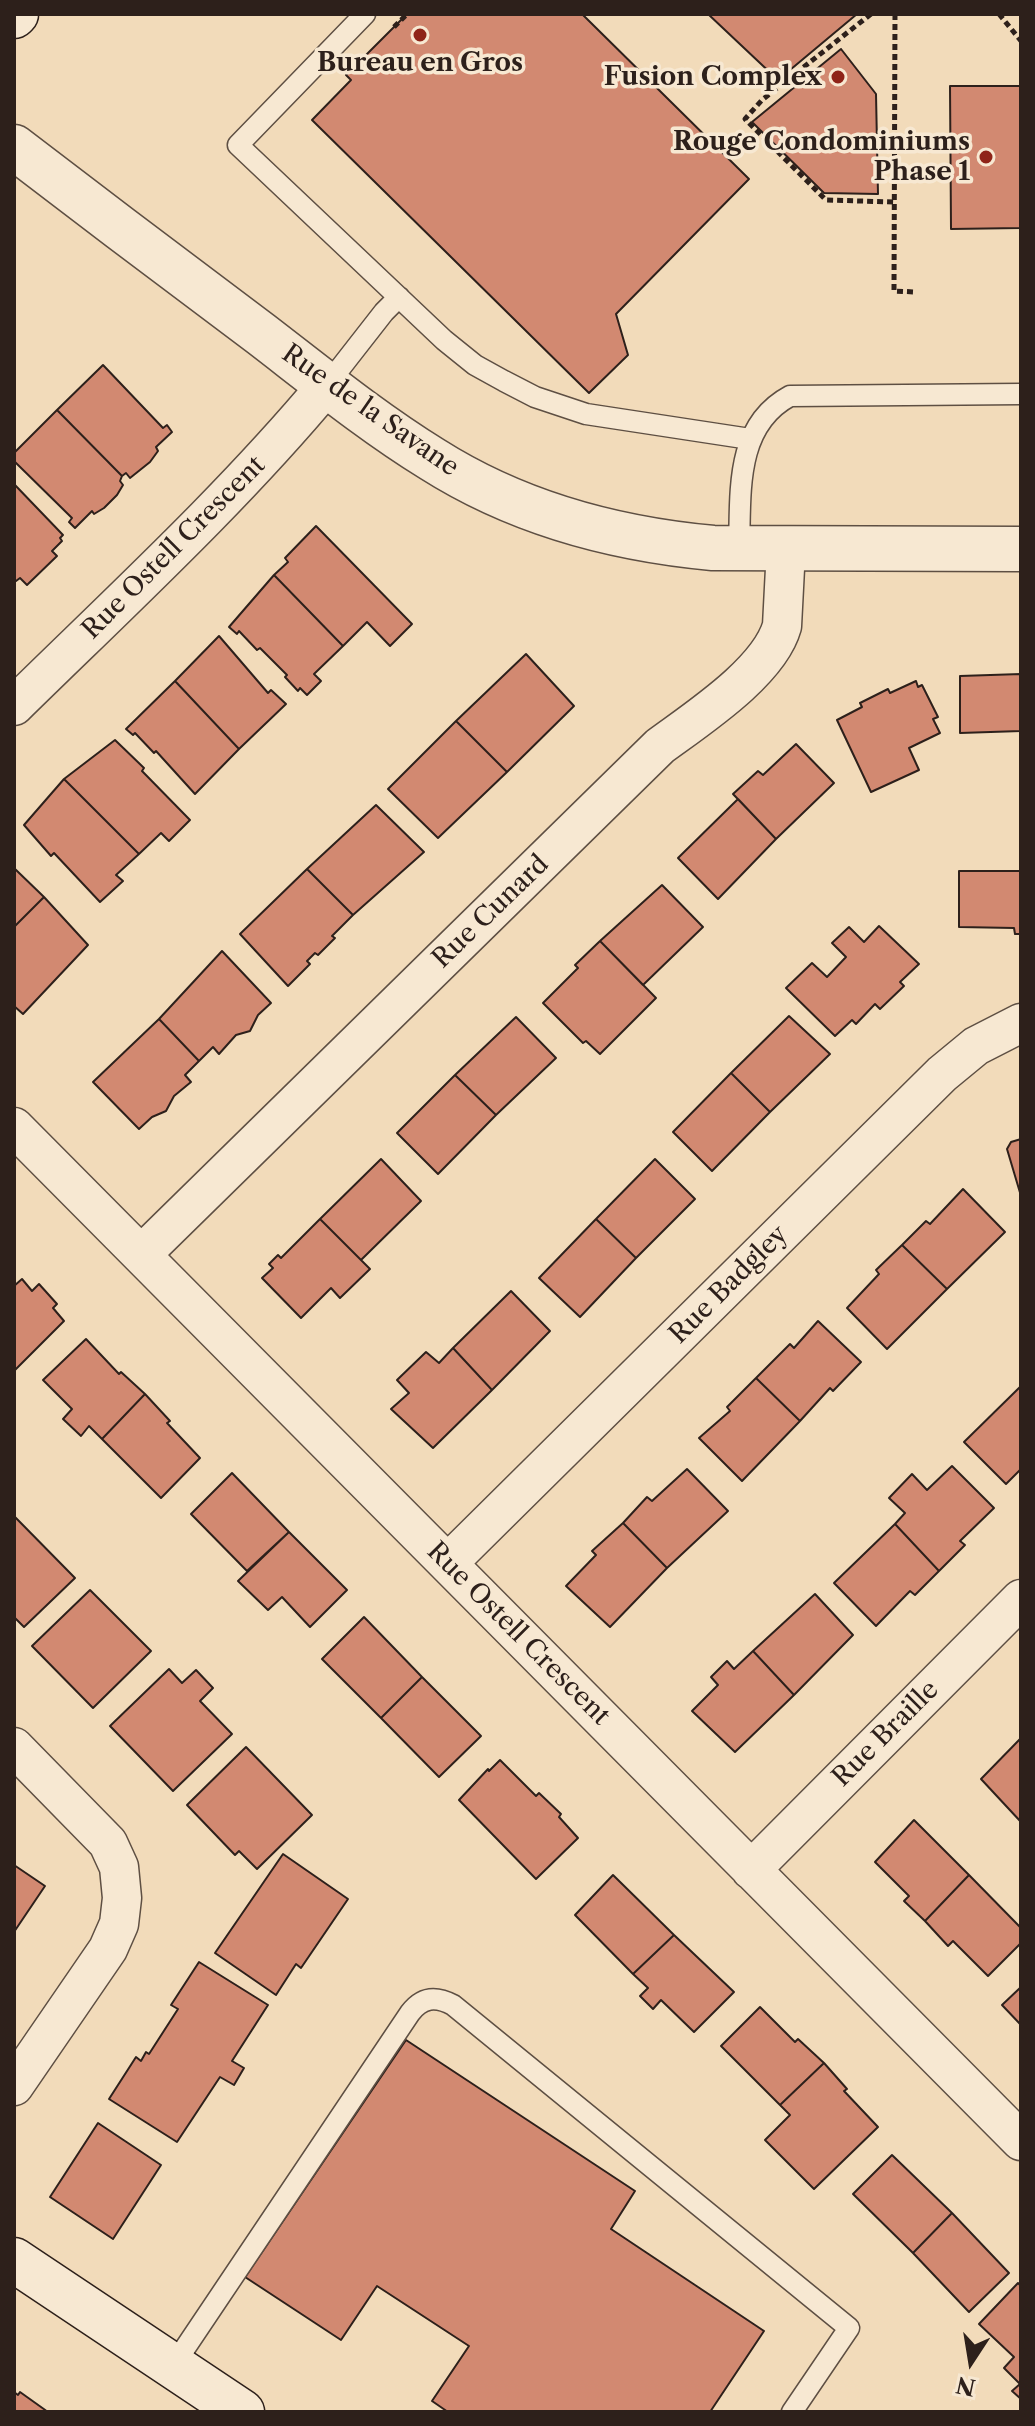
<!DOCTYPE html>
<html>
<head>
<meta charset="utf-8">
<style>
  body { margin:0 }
  #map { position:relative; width:1035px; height:2426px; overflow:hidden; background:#f2dbba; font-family:"Libre Caslon Text",serif }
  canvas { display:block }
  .frame { position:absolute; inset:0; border:16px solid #2d201b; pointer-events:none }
  .north { position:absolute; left:931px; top:2322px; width:80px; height:80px; -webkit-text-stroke:6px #f7e8d2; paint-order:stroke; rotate:192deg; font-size:22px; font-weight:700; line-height:32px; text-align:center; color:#2d201b }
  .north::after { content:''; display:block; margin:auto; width:28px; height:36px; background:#2d201b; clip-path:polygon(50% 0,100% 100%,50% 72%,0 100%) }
</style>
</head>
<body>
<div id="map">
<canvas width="1035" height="2426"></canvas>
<div class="frame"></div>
<div class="north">N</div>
</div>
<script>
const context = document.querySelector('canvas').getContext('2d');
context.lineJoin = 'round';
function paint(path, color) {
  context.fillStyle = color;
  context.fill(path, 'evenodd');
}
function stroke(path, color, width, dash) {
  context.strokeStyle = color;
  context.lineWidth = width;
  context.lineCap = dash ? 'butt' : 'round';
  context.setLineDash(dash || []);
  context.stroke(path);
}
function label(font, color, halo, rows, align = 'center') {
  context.font = font + ' "Libre Caslon Text",serif';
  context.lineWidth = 7;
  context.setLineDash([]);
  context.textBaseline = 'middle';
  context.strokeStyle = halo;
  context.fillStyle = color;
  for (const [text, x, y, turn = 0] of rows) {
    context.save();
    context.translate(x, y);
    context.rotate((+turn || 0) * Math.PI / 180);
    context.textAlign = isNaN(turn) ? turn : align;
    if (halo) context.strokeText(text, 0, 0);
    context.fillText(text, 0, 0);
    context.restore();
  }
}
const building = new Path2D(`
  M407,14H582L749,179L616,314L628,355L589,393L312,120L351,80L346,75Z
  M708,14H857L778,80Z
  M841,49L876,94L878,194L824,193L752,122Z
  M950,86H1021V228L951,229Z
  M103,365L163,428L167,425L172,432L156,447L158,451L150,462L130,478L126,473L122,476L57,410Z
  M57,410L122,476L120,481L123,485L117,495L104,508L94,514L92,511L75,528L69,522L72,518L14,461V453Z
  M14,484L63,535L60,538L62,541L52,551L57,556L27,585L20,578L16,581L14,579Z
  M316,526L412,624L390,646L367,622L343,646L274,575L288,562L285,558Z
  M274,575L343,646L314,674L321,681L307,695L300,688L298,691L285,677L287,675L260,648L257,650L239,631L237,634L229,627Z
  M219,636L268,693L271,690L286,704L239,749L175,681Z
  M526,654L574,706L507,772L456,721Z
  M1021,674V731L960,733V676Z
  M175,681L239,749L195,794L156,751L154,753L135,733L133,735L126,729Z
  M916,681L918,687L922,685L938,717L933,719L940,733L909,748L919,770L871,792L837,720L862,707L860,703L888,689L890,693Z
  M456,721L507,772L438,838L388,789Z
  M115,740L144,768L142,771L190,820L169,841L161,833L139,854L64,779Z
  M796,744L834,783L776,839L733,794L758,771L763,775Z
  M64,779L139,854L116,875L123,881L100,902L54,853L51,856L24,825Z
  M738,799L776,839L718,899L678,858Z
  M376,805L424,852L353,915L307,869Z
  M14,868L44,897L14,927Z
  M307,869L353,915L332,936L335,938L318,955L315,953L307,961L310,964L288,986L240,934Z
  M959,871H1021V934H1015L1014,928L959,927Z
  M662,885L703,927L643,985L600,941Z
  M44,897L88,945L23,1014L14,1006V927Z
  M879,926L919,964L900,982L904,986L880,1009L875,1004L856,1024L852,1020L835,1036L786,988L812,963L827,977L846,957L832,943L849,927L864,942Z
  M600,941L656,998L600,1054L586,1041L583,1043L543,1003L578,968L575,965Z
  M222,951L271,1003L258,1015L250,1031L236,1035L219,1054L213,1047L199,1061L159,1019Z
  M789,1016L830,1054L770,1112L731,1073Z
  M516,1017L556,1058L496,1115L455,1075Z
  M159,1019L199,1061L185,1075L191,1082L174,1096L166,1111L152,1117L139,1129L93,1082Z
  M731,1073L770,1112L712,1171L673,1132Z
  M455,1075L496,1115L438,1174L397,1133Z
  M1021,1139V1196L1007,1149L1011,1142Z
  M381,1159L421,1201L361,1260L320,1219Z
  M655,1159L695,1199L636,1258L596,1219Z
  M963,1189L1005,1232L947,1289L902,1245L926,1221L930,1224Z
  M320,1219L370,1269L340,1298L331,1288L301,1318L262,1278L273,1268L269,1264L278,1255L281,1258Z
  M596,1219L636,1258L580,1317L539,1278Z
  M902,1245L947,1289L887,1349L847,1308L879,1274L876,1270Z
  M22,1279L32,1291L39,1284L57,1304L53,1308L64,1321L14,1371V1286Z
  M511,1291L550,1331L492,1390L453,1348Z
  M818,1321L861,1362L833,1391L830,1388L800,1421L756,1378L790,1344L794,1348Z
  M86,1339L119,1374L121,1372L145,1394L102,1439L89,1426L81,1436L63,1419L72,1409L43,1380Z
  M453,1348L492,1390L433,1448L391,1409L409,1393L397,1380L426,1352L439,1363Z
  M756,1378L800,1421L742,1481L699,1438L730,1411L727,1407Z
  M1021,1386V1469L1006,1484L964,1442Z
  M145,1394L170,1421L167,1423L200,1458L161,1498L102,1439Z
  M952,1466L994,1508L960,1541L965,1545L939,1571L895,1524L905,1513L889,1498L912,1474L927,1490Z
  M687,1469L728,1511L667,1568L623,1523L647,1497L652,1501Z
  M232,1473L289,1532L247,1571L191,1514Z
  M14,1516L75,1578L24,1627L14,1617Z
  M623,1523L667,1568L610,1627L566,1586L596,1555L592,1551Z
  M895,1524L939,1571L915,1595L910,1591L876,1626L834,1583Z
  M289,1532L347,1590L310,1627L282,1597L268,1610L238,1581Z
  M90,1590L151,1651L93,1708L32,1646Z
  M815,1594L853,1635L794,1695L753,1651Z
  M364,1617L422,1677L381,1718L322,1659Z
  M753,1651L794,1695L735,1752L692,1711L718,1685L711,1677L727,1661L734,1669Z
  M169,1669L182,1683L196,1670L213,1688L200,1701L232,1734L173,1791L110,1726Z
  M422,1677L481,1736L439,1777L381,1718Z
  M1021,1738V1822L981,1779Z
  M246,1747L312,1815L257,1869L239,1851L235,1855L187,1805Z
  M500,1760L536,1796L539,1793L561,1814L559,1817L578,1838L536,1879L459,1800L488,1769L489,1771Z
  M914,1820L969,1875L925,1921L904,1901L909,1896L875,1862Z
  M283,1854L348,1899L301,1968L296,1964L276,1995L215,1953Z
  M14,1865L45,1886L14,1932Z
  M613,1875L674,1935L633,1974L575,1915Z
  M969,1875L1021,1928V1943L988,1976L953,1941L948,1946L925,1921Z
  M674,1935L734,1992L694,2032L661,2000L653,2009L640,1996L648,1988L633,1974Z
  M199,1962L268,2005L232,2061L244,2068L234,2085L220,2077L177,2142L109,2099L136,2057L141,2061L146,2052L149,2054L178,2009L171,2005Z
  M1021,1987V2025L1002,2005Z
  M760,2007L795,2042L798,2039L824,2063L780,2105L721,2046Z
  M406,2040L635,2191L611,2229L764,2331L710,2412H448L432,2401L469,2346L377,2286L341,2340L245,2277Z
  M824,2063L847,2089L844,2091L878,2127L814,2189L765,2140L790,2115L780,2105Z
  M98,2123L161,2165L113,2239L50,2197Z
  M892,2155L952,2213L913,2253L853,2194Z
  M952,2213L1009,2273L969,2312L913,2253Z
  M1018,2283L1021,2286V2399L1012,2391L1020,2384L1004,2368L1014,2357L979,2324Z
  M14,2392L18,2395L20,2392L48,2412H14Z`);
paint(building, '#d28971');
stroke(building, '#2d201b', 2);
const service = new Path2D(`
  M365,14L238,145L444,340L475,365L504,381L535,397L586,414L750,439
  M327,385L384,312L399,297
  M739,549C741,494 734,426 790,396L1021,394
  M173,2366L410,2013C422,1997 436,1996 453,2005L849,2328L792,2412`);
const minor = new Path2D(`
  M14,706C121,601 231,500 327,385
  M14,1127L1021,2141
  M142,1254L660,746C698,718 769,672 782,626L786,549
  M448,1563L942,1074L976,1046L1021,1023
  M14,1747L108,1843L119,1867L122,1898L119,1924L108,1949L14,2086
  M751,1870L1021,1599`);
const tertiary = new Path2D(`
  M14,147C96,210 178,272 261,334C317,377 372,422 432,459C517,513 614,539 713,548L1021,549`);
const secondary = new Path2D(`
  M14,16L16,14
  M14,2260L242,2412`);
stroke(service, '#5e4f43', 23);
stroke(minor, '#5e4f43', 41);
stroke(tertiary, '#5e4f43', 47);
stroke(secondary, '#2d201b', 47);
stroke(new Path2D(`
  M871,14L762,100L745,119L826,200L894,202
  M895,14L894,291L915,292
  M999,14L1021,41
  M394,27L407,14`), '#2d201b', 5, [6, 4]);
stroke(service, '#f7e8d2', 20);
stroke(minor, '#f7e8d2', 38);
stroke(tertiary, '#f7e8d2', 44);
stroke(secondary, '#f7e8d2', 44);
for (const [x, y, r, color] of [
  [420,35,8,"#8f2418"],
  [838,77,8,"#8f2418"],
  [986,157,8,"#8f2418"]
]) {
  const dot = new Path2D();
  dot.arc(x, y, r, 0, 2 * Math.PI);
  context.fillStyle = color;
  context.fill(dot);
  stroke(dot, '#f7e8d2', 3);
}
label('bold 26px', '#2d201b', '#f7e8d2', [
  ["Bureau en Gros",420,63,"center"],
  ["Fusion Complex",822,77],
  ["Rouge Condominiums",970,142],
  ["Phase 1",970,172]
], 'right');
label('26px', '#2d201b', '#f7e8d2', [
  ["Rue de la Savane",370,411,35],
  ["Rue Ostell Crescent",174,548,-45],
  ["Rue Cunard",491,912,-44],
  ["Rue Badgley",729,1285,-45],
  ["Rue Ostell Crescent",518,1634,45],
  ["Rue Braille",886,1734,-45]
]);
</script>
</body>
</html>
